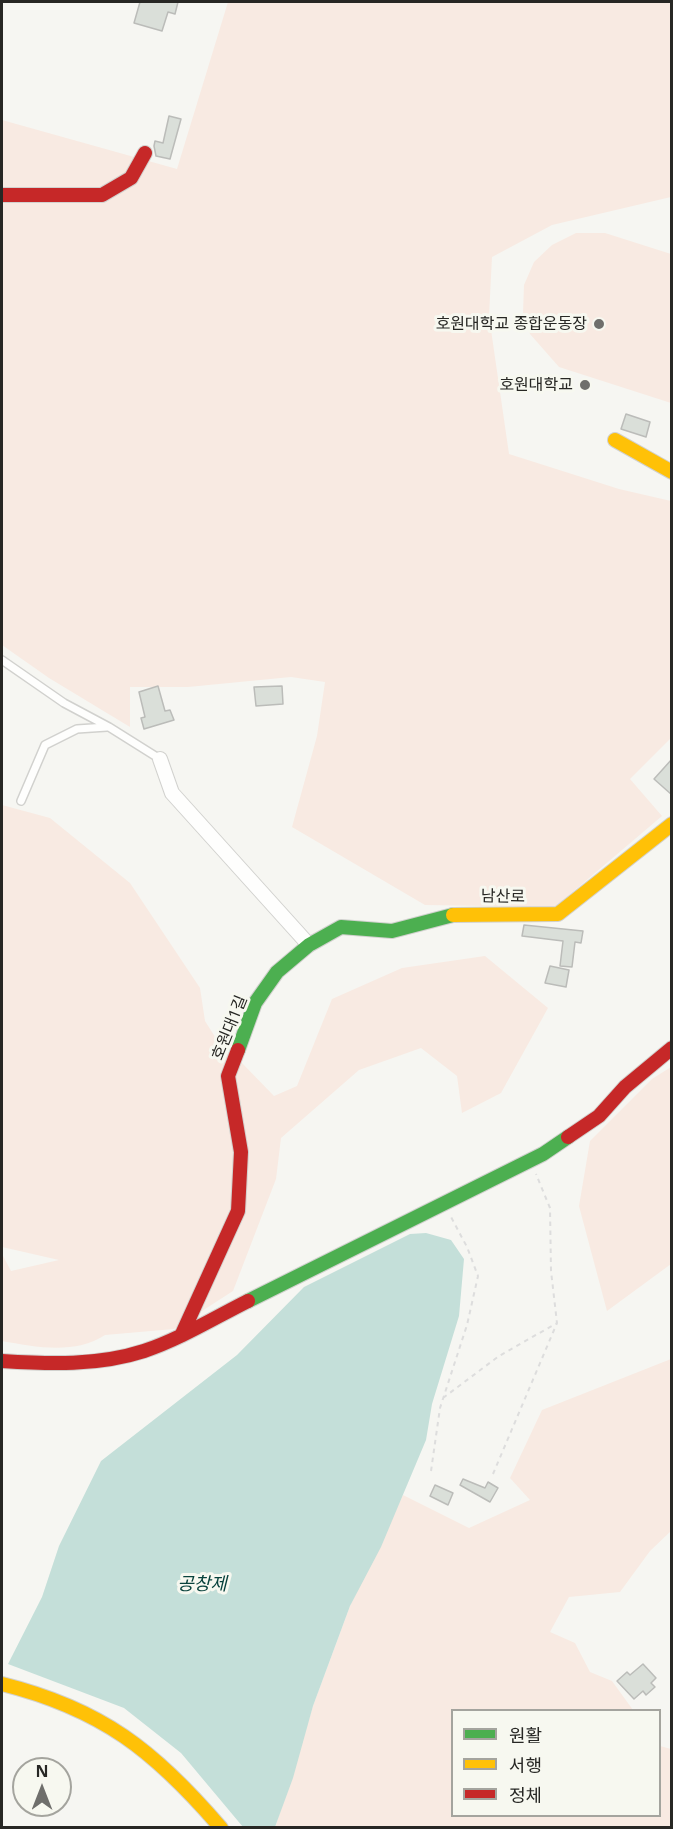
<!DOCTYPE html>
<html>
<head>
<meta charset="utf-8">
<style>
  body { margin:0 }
  #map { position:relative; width:673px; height:1829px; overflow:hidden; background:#f6f6f2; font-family:"Open Sans","Noto Sans KR",sans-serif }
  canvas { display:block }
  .frame { position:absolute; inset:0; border:3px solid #272724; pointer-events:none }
  .legend { position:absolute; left:451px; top:1709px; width:210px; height:108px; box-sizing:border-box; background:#f7f8f0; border:2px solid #a4a49e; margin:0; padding:8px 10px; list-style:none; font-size:18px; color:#272724 }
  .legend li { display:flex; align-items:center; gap:12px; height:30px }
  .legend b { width:30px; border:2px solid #a4a49e }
  .north { position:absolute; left:12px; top:1757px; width:60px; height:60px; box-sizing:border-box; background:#f7f8f0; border:2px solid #a4a49e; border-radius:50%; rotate:0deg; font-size:16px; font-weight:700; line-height:24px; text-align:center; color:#272724 }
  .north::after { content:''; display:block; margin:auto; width:21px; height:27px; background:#6f6f6c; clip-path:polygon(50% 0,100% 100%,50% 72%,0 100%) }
</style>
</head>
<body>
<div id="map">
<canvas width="673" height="1829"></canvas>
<div class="frame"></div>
<ul class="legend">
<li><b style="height:8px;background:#4caf50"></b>원활</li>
<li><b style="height:8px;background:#ffc107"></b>서행</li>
<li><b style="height:8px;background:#c62828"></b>정체</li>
</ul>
<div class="north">N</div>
</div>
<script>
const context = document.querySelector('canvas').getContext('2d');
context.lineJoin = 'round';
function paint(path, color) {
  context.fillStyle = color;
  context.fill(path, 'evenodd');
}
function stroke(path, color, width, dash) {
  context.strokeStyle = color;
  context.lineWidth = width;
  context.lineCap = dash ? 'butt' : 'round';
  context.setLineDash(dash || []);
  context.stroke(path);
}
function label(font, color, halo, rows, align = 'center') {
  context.font = font + ' "Open Sans","Noto Sans KR",sans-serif';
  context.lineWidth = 6;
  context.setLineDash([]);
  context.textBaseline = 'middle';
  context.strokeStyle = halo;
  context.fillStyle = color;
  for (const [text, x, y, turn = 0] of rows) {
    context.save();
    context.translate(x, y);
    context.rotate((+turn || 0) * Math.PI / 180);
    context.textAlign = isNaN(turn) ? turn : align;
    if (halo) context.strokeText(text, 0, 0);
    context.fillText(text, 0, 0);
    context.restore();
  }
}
paint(new Path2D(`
  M228,2H671V197L552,225L492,257L489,316L509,454L619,489L671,501V738L630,779L662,816L555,907L425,905L292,827L317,736L325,682L291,677L188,687H130V727L49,678L2,645V120L177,169Z
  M576,233H605L671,254V403L559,367L530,334L523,313L524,285L534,262L552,245Z
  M2,805L50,818L130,883L200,988L205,1021L224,1051L241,1062L274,1096L297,1086L332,999L402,968L485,956L548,1008L501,1093L462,1113L457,1076L421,1048L359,1070L281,1138L276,1179L233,1291L174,1329L105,1335C75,1355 35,1347 2,1341V1254L11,1271L59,1260L2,1247Z
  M671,1067V1264L607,1311L579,1206L590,1141L652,1079Z
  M671,1359V1531L650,1551L620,1592L569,1597L550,1632L575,1643L590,1672L612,1681L633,1710H452V1816H660V1746L671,1749V1827L275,1828L313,1706L350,1606L403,1495L469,1528L530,1500L510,1478L542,1410Z`), '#f8eae2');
paint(new Path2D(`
  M426,1233L451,1240L464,1259L459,1316L432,1404L426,1440L381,1547L350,1606L313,1706L293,1778L275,1827H243L181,1753L124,1708L8,1664L42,1597L59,1546L101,1461L237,1355L304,1287L410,1234Z`), '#c4dfd9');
const building = new Path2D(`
  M140,2H178L175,14L168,12L162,31L134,23Z
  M169,116L181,119L170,159L156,156L154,146L155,141L163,143Z
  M626,414L650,422L646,437L621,429Z
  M158,686L165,711L170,710L174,720L144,729L141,718L145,717L139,692Z
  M282,686L283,704L256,706L254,687Z
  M672,759V795L654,779Z
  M524,925L583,931L581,943L575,942L572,967L560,966L563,941L522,936Z
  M550,966L569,970L566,987L545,983Z
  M463,1479L485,1488L488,1482L498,1488L490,1502L460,1485Z
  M435,1485L453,1493L448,1505L430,1496Z
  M643,1664L656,1678L651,1683L655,1687L646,1695L643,1691L634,1699L617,1681L627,1672L630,1675Z`);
paint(building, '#dadfd9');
stroke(building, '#bbbcb9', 1.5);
const lane = new Path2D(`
  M2,660L64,703L109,727L160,759
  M21,801L45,745L77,729L107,727`);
const street = new Path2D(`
  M160,759L172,793L309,945`);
const fast = new Path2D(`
  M238,1050L255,1003L277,972L309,945L341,927L392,931L453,915
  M248,1301L543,1154L568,1137`);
const slow = new Path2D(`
  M615,440L672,472
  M453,915L558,914L672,824
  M2,1684C102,1709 155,1751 221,1828`);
const jam = new Path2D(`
  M2,195H102L131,178L145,153
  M568,1137L599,1116L625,1087L672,1048
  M182,1334L238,1211L241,1152L228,1076L238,1050
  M2,1361C49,1364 98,1366 144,1351C180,1339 214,1318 248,1301`);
stroke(lane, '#d1d1ce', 10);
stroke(street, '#d1d1ce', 16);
stroke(fast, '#d1d1ce', 16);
stroke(slow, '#d1d1ce', 16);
stroke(jam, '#d1d1ce', 16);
stroke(new Path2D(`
  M443,1398L499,1356L557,1323L551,1271L550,1208L536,1174
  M431,1471L440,1408L467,1325L478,1276L467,1247L451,1217
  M493,1474L557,1323`), '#ddd', 2, [4.5, 4.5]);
stroke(lane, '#fefefd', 7);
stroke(street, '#fefefd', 14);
stroke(fast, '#4caf50', 14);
stroke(slow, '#ffc107', 14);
stroke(jam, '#c62828', 14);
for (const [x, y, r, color] of [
  [599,324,6,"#6f6f6c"],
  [585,385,6,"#6f6f6c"]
]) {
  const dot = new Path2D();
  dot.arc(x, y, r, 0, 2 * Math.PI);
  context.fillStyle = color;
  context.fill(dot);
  stroke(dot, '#f7f8f0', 2);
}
label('16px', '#272724', '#f7f8f0', [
  ["호원대학교 종합운동장",587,324],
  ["호원대학교",573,385]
], 'right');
label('16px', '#272724', '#f7f8f0', [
  ["남산로",503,897,1],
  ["호원대1길",230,1028,-68]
]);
label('italic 18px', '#08423c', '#f7f8f0', [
  ["공창제",202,1585]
]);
</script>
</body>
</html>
